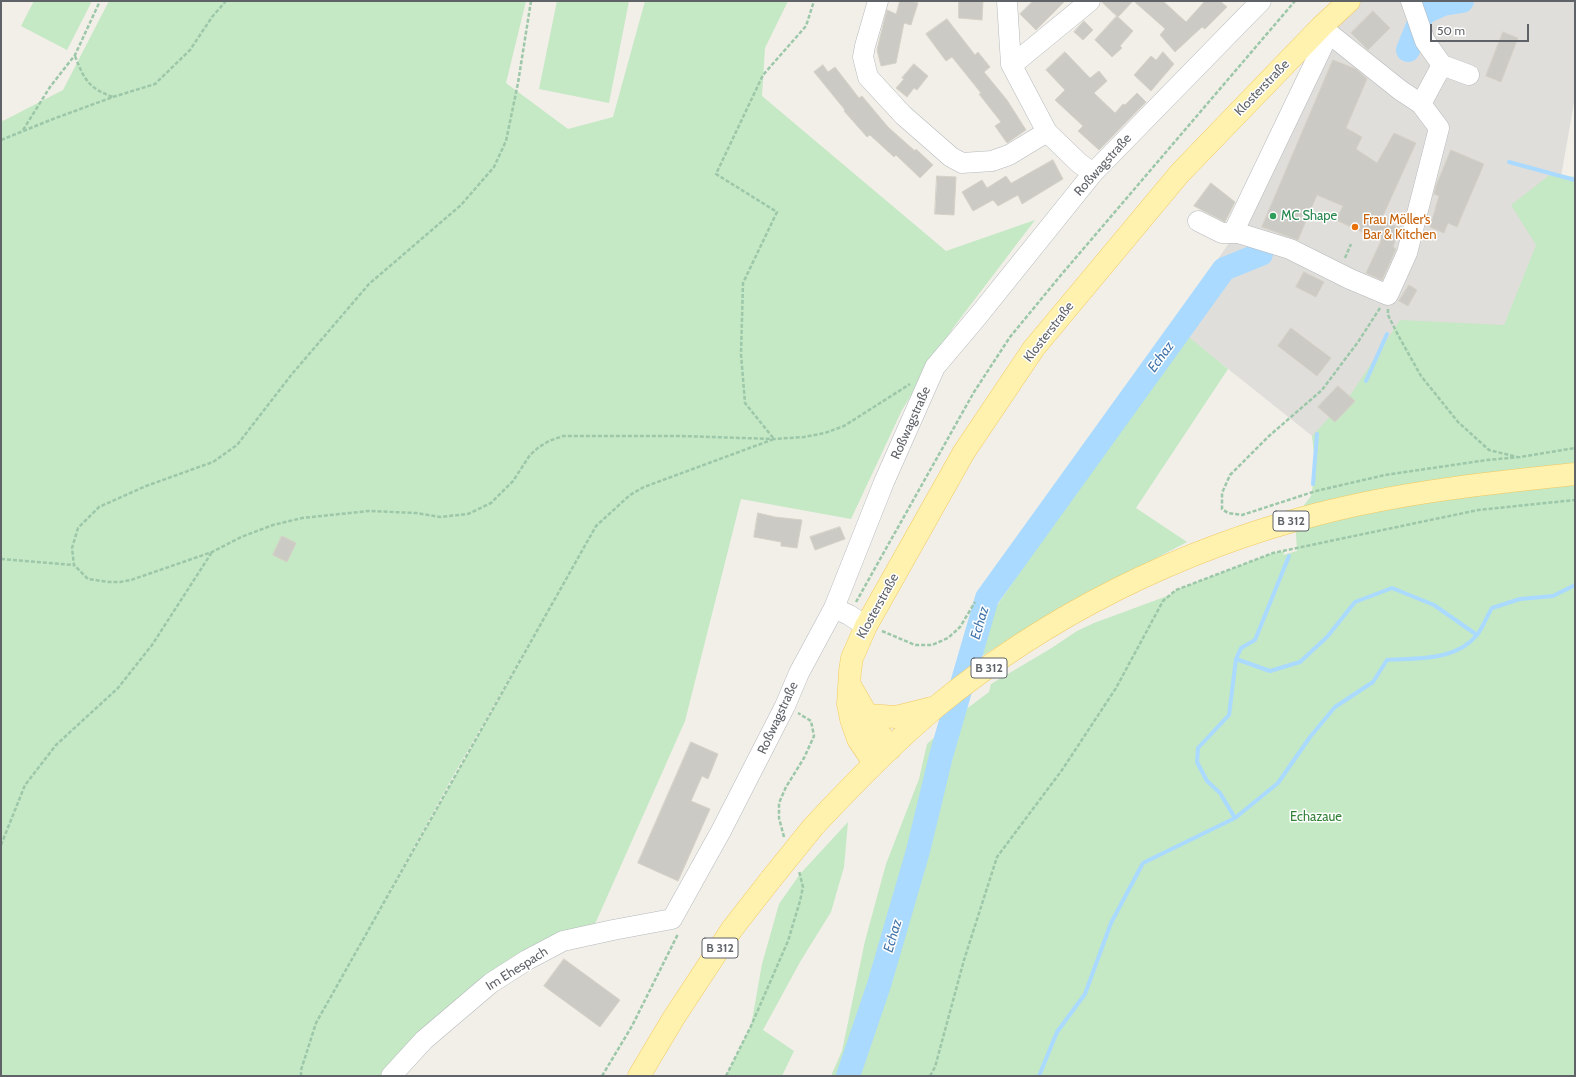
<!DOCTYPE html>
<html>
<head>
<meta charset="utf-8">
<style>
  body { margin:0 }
  #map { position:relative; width:1576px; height:1077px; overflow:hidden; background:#f1efe8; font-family:Cabin,sans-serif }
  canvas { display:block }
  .frame { position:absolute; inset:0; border:2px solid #5f6368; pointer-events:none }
  .scale { position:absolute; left:1430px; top:24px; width:99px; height:18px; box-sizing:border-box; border:2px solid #5f6368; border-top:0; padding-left:5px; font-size:12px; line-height:14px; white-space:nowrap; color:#5f6368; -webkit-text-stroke:3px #fff; paint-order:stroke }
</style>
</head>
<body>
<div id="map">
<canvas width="1576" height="1077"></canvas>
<div class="frame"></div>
<div class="scale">50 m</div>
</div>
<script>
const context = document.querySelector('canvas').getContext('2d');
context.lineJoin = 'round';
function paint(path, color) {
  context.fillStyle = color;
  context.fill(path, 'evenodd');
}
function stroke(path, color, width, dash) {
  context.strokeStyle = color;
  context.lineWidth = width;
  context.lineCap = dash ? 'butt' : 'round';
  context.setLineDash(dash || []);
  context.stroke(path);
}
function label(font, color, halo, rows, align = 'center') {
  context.font = font + ' Cabin,sans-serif';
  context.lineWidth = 3;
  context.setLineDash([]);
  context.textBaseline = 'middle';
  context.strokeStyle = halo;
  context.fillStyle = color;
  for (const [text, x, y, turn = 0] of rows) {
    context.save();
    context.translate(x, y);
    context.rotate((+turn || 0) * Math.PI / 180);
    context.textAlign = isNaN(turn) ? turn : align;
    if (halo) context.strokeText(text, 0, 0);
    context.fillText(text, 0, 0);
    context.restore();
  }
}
paint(new Path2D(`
  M1361,1H1575V97L1559,188L1490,361L1341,459L1173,325L1231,240L1332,28Z`), '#e0deda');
paint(new Path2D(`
  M34,1H92L67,50L21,26Z
  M109,1H526L506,83L568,129L613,117L645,1H788L765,48L762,96L946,251L1035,220L953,328L902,410L851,519L741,499L685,721L595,924L527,960L391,1076H1V119L3,121L63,90ZM540,625L371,926L453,776Z
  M557,1H629L609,103L539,89Z
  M1551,174L1575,177V1076H831L842,1051L865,941L886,864L919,779L927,744L965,710L989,692L991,684L1050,649L1077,631L1094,623L1170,595L1176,590L1273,553L1285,551L1283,555L1297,551L1295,517L1311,496L1316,469L1312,436L1351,394L1400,320L1504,325L1536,245L1511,205Z
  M1184,333L1228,369L1136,508L1187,542L1046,616L979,658L987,620Z
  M848,822L844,867L831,912L800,962L763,1030L794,1051L782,1076H726L751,1026L762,964L779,904L800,874Z`), '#c5e8c5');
stroke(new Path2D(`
  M1509,162L1575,180
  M1366,381L1387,334
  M1313,484L1317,434
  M1236,659L1270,671L1300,662L1327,637L1355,602L1392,588L1434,605L1477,635
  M1235,818L1220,793L1207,781L1197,762L1198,748L1229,715L1236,659L1241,648L1255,640L1289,556
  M1039,1076L1057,1032L1085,994L1111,923L1143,863L1235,818L1278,783L1310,737L1335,707L1373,682L1387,660C1417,658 1456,661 1477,635C1483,627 1487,616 1492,608L1520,599L1553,596L1575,585`), '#aadaff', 4);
stroke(new Path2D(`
  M1408,50L1423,13L1443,4L1462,1
  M848,1076L879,985L918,851L941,756L987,598L1224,269L1261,254`), '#aadaff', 24);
const building = new Path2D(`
  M900,1H911L918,3L911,25L904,23L896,63L881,66L877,50L880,37L887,10L896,14Z
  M959,1H983L982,20L959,18Z
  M1033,1H1065L1036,30L1020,14Z
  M1101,1H1133L1118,17Z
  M1134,1H1163L1186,22L1205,1H1220L1227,7L1205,29L1202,27L1175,52L1160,35L1165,29Z
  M1373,11L1390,28L1368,50L1351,33Z
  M1117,16L1133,31L1120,46L1122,48L1112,57L1095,40Z
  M947,19L975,55L978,52L990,67L984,72L1007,100L1026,130L1007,143L995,126L1001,122L979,94L981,93L952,57L946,61L926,34Z
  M1084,21L1093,30L1083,40L1074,32Z
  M1503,32L1518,38L1501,82L1486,76Z
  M1065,52L1090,78L1099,71L1107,81L1094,93L1115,113L1123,104L1125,105L1137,93L1146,102L1099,150L1078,131L1083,126L1055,100L1065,90L1046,70Z
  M1163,52L1174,64L1151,91L1134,75L1151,56L1156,60Z
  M1333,60L1356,69L1367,79L1346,128L1362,137L1356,149L1377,163L1394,133L1416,143L1381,220L1400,228L1393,247L1396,249L1382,280L1366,273L1381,241L1336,220L1343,206L1317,195L1298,240L1262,227Z
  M914,64L928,76L917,90L914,88L907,97L896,88L904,79L902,78Z
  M823,65L828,72L835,67L859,98L862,96L888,127L915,151L916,149L933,165L920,178L896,155L894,157L870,135L867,137L844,111L845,110L814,72Z
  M1451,150L1484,164L1457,227L1448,223L1444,233L1430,227L1439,196L1434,194L1436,186Z
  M1053,160L1063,179L1022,204L1018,195L998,206L993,200L973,211L962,192L982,180L987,188L1006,176L1011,183Z
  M937,176L956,177L954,215L935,214Z
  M1211,183L1235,202L1225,222L1194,206Z
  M1304,272L1324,282L1316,297L1296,287Z
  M1409,285L1417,290L1408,306L1399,301Z
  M1291,328L1331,358L1317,376L1278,346Z
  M1338,386L1355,401L1335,422L1318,407Z
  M758,513L775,517L802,520L797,548L781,546V542L754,537Z
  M840,527L845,539L815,550L810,537Z
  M282,536L296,543L287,562L273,555Z
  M691,742L718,754L708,779L702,776L691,801L710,809L678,881L638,863Z
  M564,959L620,1000L600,1027L544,986Z`);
paint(building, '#cccac5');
stroke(building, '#d6d1c6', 1);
const minor = new Path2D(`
  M878,1L865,46L863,57L868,77L903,115L951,157L962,163L992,161L1009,155L1047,132
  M1007,1L1011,64L1047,132L1079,163L1093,173
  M1411,1L1425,41L1442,65L1421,104
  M1011,64L1017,61L1090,1
  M1442,65L1469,75
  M1198,221L1222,233H1238L1290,249L1350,279L1388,295L1407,253L1439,128L1421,104L1400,90L1321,27
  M1233,233L1329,33
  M834,608L849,615L866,626
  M391,1076L424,1040L491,983L527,960L563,941L613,930L672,919L721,831L785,706L799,673L834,608L884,482L935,367L978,316L1093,173L1261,1`);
const major = new Path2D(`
  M851,687L867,715L890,749
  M867,715L896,717L932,708
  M874,763L858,739L851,719L848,704L850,671L852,658L866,626L964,452L1034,348L1180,173L1321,27L1349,1
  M813,827C852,785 893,743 937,706C1048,615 1179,550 1318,514C1402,492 1489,483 1575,474
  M639,1076L673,1019L732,929L771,879`);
stroke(minor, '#b5b8bc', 21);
stroke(major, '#f2c960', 23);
stroke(new Path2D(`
  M531,1L518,83L506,141L494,167L461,205L369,284L292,374L237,445L213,462L146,486L99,507L78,528L72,548L74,565L88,579L109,582H120L131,580L212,552L241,537L273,525L302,518L369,511L416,513L440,517L468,514L491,503L513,481L530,455L539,447L549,441L563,436H681L774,439L804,437L825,433L844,426L910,384
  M75,56C84,79 88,88 113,97
  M23,130L50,87L75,55L100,1
  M1,140L53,119L113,97L155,84L190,50L212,17L226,1
  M1345,258L1351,244
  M1380,308L1358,342L1322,390L1269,436L1230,475L1222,493V509L1228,513L1242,515L1316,491L1385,475L1487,460L1520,457L1575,448
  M1388,309V315L1398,335L1421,376L1458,422L1489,450L1517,457
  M1,559L74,565
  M856,602L974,392L1010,337L1061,275L1295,1
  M882,631L915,645H932L948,638L960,627L975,602
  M784,837L779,818V803L786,787L804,758L814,736L811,721L798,713
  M1,845L25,785L56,745L118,688L152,645L212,552
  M301,1076V1070L316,1023L596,526L630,495L644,487L774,439L745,403L741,354L743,283L777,212L716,174L763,75L806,26L814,1
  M602,1076L632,1026L678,934
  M726,1076L751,1026L788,941L800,901L803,887L799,871
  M930,1076L935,1067L964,960L997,857L1062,770L1116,688L1163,601L1176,590L1273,553L1478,510L1575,500`), '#9cc7a9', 2.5, [4, 2]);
stroke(minor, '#fff', 20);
stroke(major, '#fff2af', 22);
const majorBridge = new Path2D(`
  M771,879L813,827`);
stroke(majorBridge, '#f2c960', 23, []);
stroke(majorBridge, '#fff2af', 22);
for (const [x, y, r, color] of [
  [1273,216,4,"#2e9e5b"],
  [1355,227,4,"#e8710a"]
]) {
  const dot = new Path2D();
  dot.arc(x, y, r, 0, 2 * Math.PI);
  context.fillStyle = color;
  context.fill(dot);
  stroke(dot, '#fff', 1.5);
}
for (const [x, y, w] of [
  [1291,521,36],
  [989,668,36],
  [720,948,36]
]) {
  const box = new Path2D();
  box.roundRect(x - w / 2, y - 10, w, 20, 3);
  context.fillStyle = '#fff';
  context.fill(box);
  stroke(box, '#5f6368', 1);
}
label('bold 12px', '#5f6368', null, [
  ["B 312",1291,521],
  ["B 312",989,668],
  ["B 312",720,948]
]);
label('13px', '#5f6368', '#fff', [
  ["Klosterstraße",1262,88,-46],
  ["Roßwagstraße",1103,165,-48],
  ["Klosterstraße",1049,332,-52],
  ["Roßwagstraße",911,423,-66],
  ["Klosterstraße",878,606,-61],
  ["Roßwagstraße",778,718,-65],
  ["Im Ehespach",517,969,-32]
]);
label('13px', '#27864d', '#fff', [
  ["MC Shape",1281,216]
], 'left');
label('13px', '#c56008', '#fff', [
  ["Frau Möller‘s",1363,220],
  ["Bar & Kitchen",1363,235]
], 'left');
label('13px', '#348238', '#fff', [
  ["Echazaue",1316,817]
]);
label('italic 14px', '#4174aa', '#fff', [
  ["Echaz",1161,357,-54],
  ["Echaz",980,623,-74],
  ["Echaz",893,936,-74]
]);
</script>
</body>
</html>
